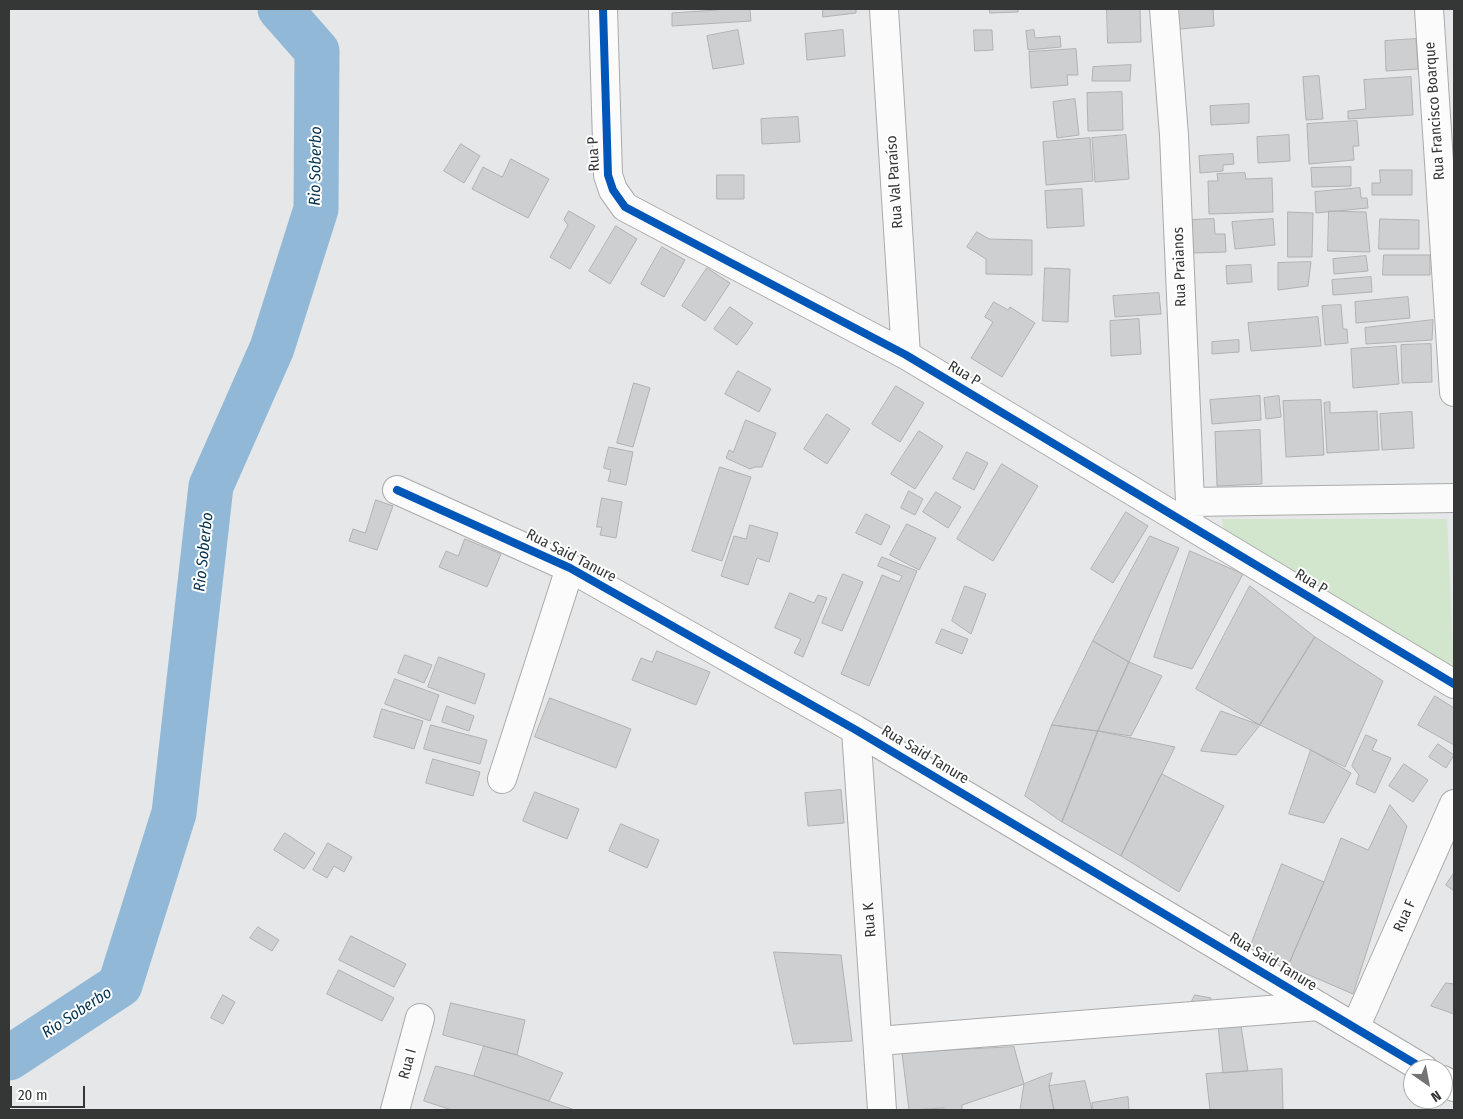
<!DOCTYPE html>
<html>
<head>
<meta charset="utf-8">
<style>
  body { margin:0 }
  #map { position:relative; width:1463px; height:1119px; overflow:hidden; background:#e6e7e8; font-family:"Fira Sans Condensed",sans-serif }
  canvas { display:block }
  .frame { position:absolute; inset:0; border:10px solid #353636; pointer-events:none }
  .north { position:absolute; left:1403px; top:1059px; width:50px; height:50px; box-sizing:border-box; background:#fff; border:1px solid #aeafaf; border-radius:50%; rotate:147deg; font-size:14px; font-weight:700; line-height:20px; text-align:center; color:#353636 }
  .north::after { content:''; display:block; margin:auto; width:18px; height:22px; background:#737474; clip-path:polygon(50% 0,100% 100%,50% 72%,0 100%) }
  .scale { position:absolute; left:10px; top:1086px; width:75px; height:22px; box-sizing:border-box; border:2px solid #353636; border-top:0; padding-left:6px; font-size:15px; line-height:18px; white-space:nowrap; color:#353636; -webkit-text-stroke:4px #fff; paint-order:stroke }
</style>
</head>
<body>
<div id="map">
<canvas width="1463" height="1119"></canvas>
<div class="frame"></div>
<div class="north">N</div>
<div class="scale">20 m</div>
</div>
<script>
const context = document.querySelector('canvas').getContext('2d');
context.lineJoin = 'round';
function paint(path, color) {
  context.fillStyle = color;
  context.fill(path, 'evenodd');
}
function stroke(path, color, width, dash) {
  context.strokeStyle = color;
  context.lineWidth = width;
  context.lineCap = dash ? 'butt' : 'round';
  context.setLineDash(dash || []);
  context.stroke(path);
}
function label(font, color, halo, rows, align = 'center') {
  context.font = font + ' "Fira Sans Condensed",sans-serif';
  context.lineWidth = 4;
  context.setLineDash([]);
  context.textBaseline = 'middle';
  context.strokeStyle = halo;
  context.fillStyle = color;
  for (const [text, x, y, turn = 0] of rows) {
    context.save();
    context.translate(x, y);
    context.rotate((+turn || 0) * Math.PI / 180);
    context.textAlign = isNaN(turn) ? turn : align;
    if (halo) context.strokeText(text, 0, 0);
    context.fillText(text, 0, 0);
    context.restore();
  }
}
paint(new Path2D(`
  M1222,519H1447L1454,671L1226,545Z`), '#d1e6cc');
stroke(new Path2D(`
  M9,1058L120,985L174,813L211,486L272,348L316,209L317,51L280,9`), '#91b9d7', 45);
const building = new Path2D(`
  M717,9H750L751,21L672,26V13L717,10Z
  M823,9H856V13L823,17Z
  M990,9H1018V12L990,13Z
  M1107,9H1140L1141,42L1108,43Z
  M1178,9H1213L1214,26L1180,29Z
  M738,30L744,64L713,69L707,36Z
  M843,30L845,56L807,60L805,34Z
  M974,30H992L993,50L975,51Z
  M1034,30L1035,38L1060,36L1061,47L1028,50L1026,31Z
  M1416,39L1418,69L1386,71L1385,41Z
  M1076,49L1078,75H1067L1068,85L1031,88L1029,52Z
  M1131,65L1130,81H1092L1093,67Z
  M1319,76L1323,119L1306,120L1303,77Z
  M1411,77L1413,115L1348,119V111L1366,109L1364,80Z
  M1122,92L1123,130L1088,131L1087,93Z
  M1075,99L1079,135L1057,138L1053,102Z
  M1249,104V123L1211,125L1210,106Z
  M798,117L800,142L762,144L761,119Z
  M1357,121L1359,146H1353L1354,160L1309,164L1307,124Z
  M1126,135L1129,179L1095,182L1092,138Z
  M1289,135L1290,161L1258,163L1257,137Z
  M1090,138L1093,181L1046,185L1043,142Z
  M461,144L480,156L464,183L444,171Z
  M1233,154L1234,164L1223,165V171L1200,173L1199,156Z
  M511,159L549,179L528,218L472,189L483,167L502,177Z
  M1351,167V186L1312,187L1311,168Z
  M1380,170H1412V195H1372V183H1380Z
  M1245,173L1246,179L1272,178L1273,212L1209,214L1208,181H1218L1217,174Z
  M717,175H744V199H717Z
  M1360,188L1361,198H1367L1368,208L1316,213L1315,192Z
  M1082,189L1084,226L1047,228L1045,191Z
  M569,211L595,226L570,269L550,257L568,225L564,220Z
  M1329,211L1366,212L1370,252L1328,251Z
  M1288,212L1313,213L1312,257H1288Z
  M1214,219L1215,234H1225L1226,252L1193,253L1192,220Z
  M1273,219L1275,245L1235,249L1232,222Z
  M1380,219L1419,220V249H1379Z
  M616,226L637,239L610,284L589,271Z
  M977,232L989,239L1032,240V275L986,274V259L967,247Z
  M662,247L685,260L664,297L641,284Z
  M1384,255H1430V275H1383Z
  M1366,256L1368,271L1334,274L1333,259Z
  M1311,262L1308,286L1278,290V263Z
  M1251,265L1252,282L1227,284L1226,266Z
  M707,268L730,283L705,321L682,306Z
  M1045,268L1070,269L1068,322L1043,321Z
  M1371,277L1372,292L1333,295L1332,280Z
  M1159,293L1161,314L1115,317L1113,296Z
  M1408,297L1410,318L1356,323L1355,302Z
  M994,302L1008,310L1010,307L1035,323L1002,377L971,358L993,322L985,317Z
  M1341,305L1343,329H1347L1348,343L1325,345L1322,306Z
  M730,307L753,323L737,345L714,329Z
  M1318,317L1321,346L1251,351L1248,323Z
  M1139,319L1141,354L1111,356L1110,321Z
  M1433,320L1432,340L1366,344L1365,328Z
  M1239,340V352L1212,354V342Z
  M1431,344L1432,382L1402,383L1401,345Z
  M1396,346L1399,384L1353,388L1351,349Z
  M738,371L771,389L759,412L725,394Z
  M634,383L650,388L633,447L617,443Z
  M896,386L924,403L900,442L872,424Z
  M1260,396L1261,420L1212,424L1210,400Z
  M1279,396L1281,417L1266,419L1264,398Z
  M1321,400L1324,455L1286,457L1283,401Z
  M1330,402V413L1377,411L1379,450L1327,453L1324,403Z
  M1412,412L1414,448L1382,450L1380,414Z
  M827,414L850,429L827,464L804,449Z
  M746,420L776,433L762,467H755L750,469L726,458L729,450L733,452Z
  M1260,430L1262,484L1217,486L1215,432Z
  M919,431L943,446L915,489L891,474Z
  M609,447L633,452L626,485L608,481L611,470L604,468Z
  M967,452L988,463L974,490L953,479Z
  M1002,464L1038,486L993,561L957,539Z
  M720,467L751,477L722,561L692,551Z
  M909,491L923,499L915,515L901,508Z
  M936,492L961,507L948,528L923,512Z
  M602,498L622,502L616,538L600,535L602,527H597Z
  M376,500L393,506L377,550L349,541L353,529L365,533Z
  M1126,512L1148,526L1113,583L1091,569Z
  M866,514L890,526L881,545L856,533Z
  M907,524L936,538L919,570L890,555Z
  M750,525L778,533L769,562L757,558L748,585L721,576L734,536L746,539Z
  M1150,536L1179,548L1129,662L1093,641Z
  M465,539L501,554L487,587L439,567L446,551L458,556Z
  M1190,551L1243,574L1192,669L1154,657Z
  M882,557L917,571L869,686L841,674L882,575L899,582L902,576L878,566Z
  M843,574L863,582L842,631L822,623Z
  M965,586L986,594L971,634L952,621Z
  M1250,586L1315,637L1260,725L1196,689Z
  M790,593L814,603L818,595L827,598L803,657L794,653L801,639L775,628Z
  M942,629L968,639L962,654L936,643Z
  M1315,637L1383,681L1345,767L1260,725Z
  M1093,641L1129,662L1098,731L1052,725Z
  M657,651L710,672L696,705L632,680L641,658L652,662Z
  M405,655L432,665L424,683L398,673Z
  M439,657L485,674L475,704L428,687Z
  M1129,662L1162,676L1131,736L1098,731Z
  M395,679L439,695L430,721L385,704Z
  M1435,696L1454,708V745L1418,725Z
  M550,698L631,729L616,768L535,737Z
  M447,706L474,716L469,731L442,722Z
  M382,709L423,721L414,749L374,737Z
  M1221,711L1260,725L1236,755L1201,751Z
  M431,725L487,740L480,764L424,749Z
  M1052,725L1098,731L1062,822L1025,796Z
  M1098,731L1175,747L1121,856L1062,822Z
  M1366,735L1377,740L1372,750L1391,758L1375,793L1356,784L1359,775L1352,766Z
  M1438,744L1454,755L1446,768L1429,757Z
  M1311,750L1351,773L1324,823L1289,814Z
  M433,759L480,772L473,796L426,783Z
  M1404,764L1428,780L1413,802L1389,786Z
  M1162,774L1224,806L1179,892L1121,856Z
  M841,790L844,823L808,826L805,793Z
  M535,792L579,809L567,839L523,821Z
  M1390,805L1407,826L1353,994L1288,966L1324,882L1341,838L1368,850Z
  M621,824L659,840L647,868L609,851Z
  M285,833L315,853L304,869L274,850Z
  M328,843L352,857L344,872L334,866L327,878L313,870Z
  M1282,864L1324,882L1288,966L1251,945Z
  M1454,873V891L1446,885Z
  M258,927L279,940L272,951L250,938Z
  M351,936L406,964L394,987L339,960Z
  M774,952L841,955L852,1041L794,1044Z
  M339,970L394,998L382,1021L327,994Z
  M1446,983L1454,984V1014L1431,1006Z
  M223,995L235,1002L223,1024L211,1018Z
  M1195,995L1211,998L1210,1004L1192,1001Z
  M451,1003L525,1020L517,1055L443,1035Z
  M1240,1019L1248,1071L1223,1073L1218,1025Z
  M484,1046L517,1055L563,1073L549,1101L474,1076Z
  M1014,1047L1024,1084L962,1105V1110H944V1108L909,1110L902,1053Z
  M436,1066L474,1076L575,1110H452L424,1101Z
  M1282,1069L1283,1110H1210L1206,1074Z
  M1052,1073L1049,1086L1054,1110H1020L1024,1084Z
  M1085,1081L1092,1110H1054L1049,1086Z
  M1128,1097L1129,1110H1092V1103Z`);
paint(building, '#cecfd0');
stroke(building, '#b0b1b2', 1);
const minor = new Path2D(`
  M603,9L608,175L613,190L625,207L906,355L1454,684
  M884,9L906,355
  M1164,9L1174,135L1190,502L1189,525
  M1429,9L1454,392
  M397,490L570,568L856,730L1424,1069
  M1190,502L1454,498
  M856,730L882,1110
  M502,779L570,568
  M1355,1028L1454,804
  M878,1041L1319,1006
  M1443,1080L1454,1087
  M395,1110L420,1018`);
stroke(minor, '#aaaaab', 30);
stroke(minor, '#fbfbfc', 28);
stroke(new Path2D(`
  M603,9L608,175L613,190L625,207L906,355L1454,684
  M397,490L570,568L856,730L1424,1069`), '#0057b8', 8);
label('15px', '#353636', '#fff', [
  ["Rua Francisco Boarque",1435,111,-94],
  ["Rua P",594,154,-93],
  ["Rua Val Paraíso",895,182,-94],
  ["Rua Praianos",1180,267,-92],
  ["Rua P",964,374,31],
  ["Rua Said Tanure",571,556,27],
  ["Rua P",1311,582,31],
  ["Rua Said Tanure",925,755,31],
  ["Rua F",1405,916,-66],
  ["Rua K",870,920,-94],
  ["Rua Said Tanure",1273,962,31],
  ["Rua I",408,1064,-75]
]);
label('italic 16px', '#04324f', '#fff', [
  ["Rio Soberbo",316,166,-89],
  ["Rio Soberbo",204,552,-84],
  ["Rio Soberbo",77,1013,-33]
]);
</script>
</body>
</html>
